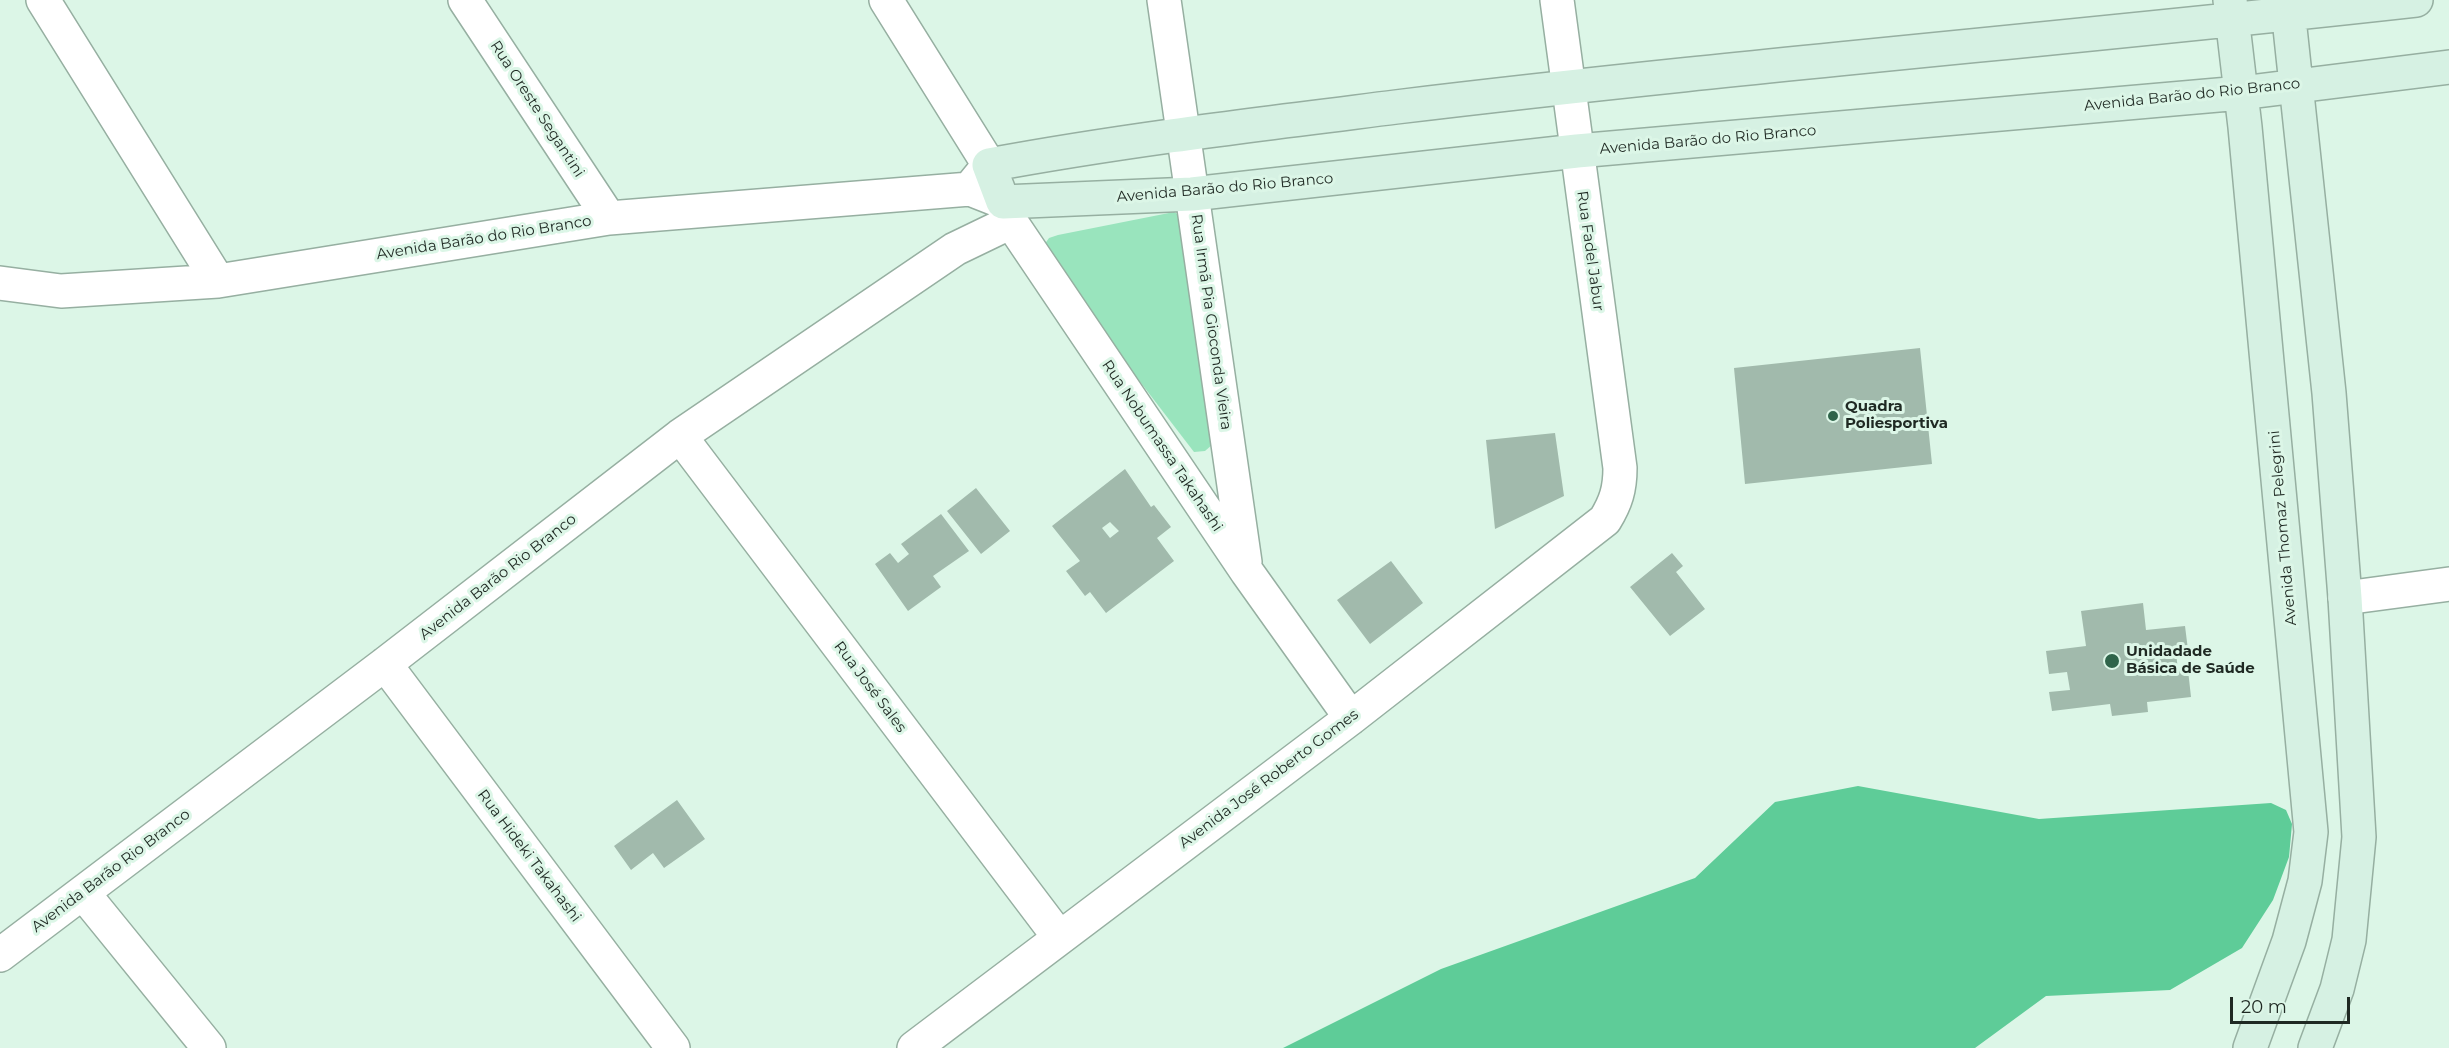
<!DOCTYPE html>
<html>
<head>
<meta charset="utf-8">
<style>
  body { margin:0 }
  #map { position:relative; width:2449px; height:1048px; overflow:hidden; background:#dcf6e7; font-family:Montserrat,sans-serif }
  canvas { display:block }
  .scale { position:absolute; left:2230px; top:997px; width:120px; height:27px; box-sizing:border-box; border:3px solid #1f2923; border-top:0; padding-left:8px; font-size:18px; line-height:21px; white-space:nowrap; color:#1f2923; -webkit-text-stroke:4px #dcf6e7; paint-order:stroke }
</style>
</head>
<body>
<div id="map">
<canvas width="2449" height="1048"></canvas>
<div class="scale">20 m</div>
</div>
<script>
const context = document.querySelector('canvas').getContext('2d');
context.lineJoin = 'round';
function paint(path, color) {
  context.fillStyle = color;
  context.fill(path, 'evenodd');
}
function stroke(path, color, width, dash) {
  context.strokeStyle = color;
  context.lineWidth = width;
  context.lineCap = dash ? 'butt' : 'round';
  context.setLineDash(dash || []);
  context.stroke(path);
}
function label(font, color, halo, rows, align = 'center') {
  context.font = font + ' Montserrat,sans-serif';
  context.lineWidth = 6;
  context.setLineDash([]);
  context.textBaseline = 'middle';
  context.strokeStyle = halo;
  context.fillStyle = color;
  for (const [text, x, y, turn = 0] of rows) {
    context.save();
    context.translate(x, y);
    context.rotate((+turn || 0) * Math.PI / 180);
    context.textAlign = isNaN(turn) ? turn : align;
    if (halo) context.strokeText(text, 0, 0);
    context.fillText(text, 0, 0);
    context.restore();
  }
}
paint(new Path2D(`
  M1174,212L1184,218L1213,444L1205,451L1194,452L1048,262L1044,245L1049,238L1058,235Z`), '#99e4bd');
paint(new Path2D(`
  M1858,786L2039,819L2271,803L2286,810L2292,824L2289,857L2273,900L2242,948L2170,990L2046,996L1975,1048H1283L1441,969L1695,878L1775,802Z`), '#5ecc98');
paint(new Path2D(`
  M1920,348L1932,464L1745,484L1734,368Z
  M1555,433L1564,496L1495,529L1486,440Z
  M1125,469L1151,507L1154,505L1171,527L1157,538L1174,561L1106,613L1090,592L1085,596L1066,571L1080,561L1052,526ZM1110,522L1119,531L1110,538L1102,528Z
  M976,488L1010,531L981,554L947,511Z
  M941,514L969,551L933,576L941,587L908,611L875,564L890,553L898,563L909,554L901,544Z
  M1672,553L1683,566L1676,572L1705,609L1670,636L1630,587Z
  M1391,561L1423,603L1370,644L1337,600Z
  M2143,603L2146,630L2185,626L2188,650L2176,652L2178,671L2188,670L2191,697L2147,702L2148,712L2112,716L2110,704L2052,711L2049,692L2070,690L2067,672L2049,674L2046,651L2086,646L2081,611Z
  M677,800L705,839L664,868L653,853L631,870L614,846Z`), '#a1baac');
const street = new Path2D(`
  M43,0L218,281
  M465,0L609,218
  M886,0L989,165L971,187
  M1164,0L1245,562
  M0,283L61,291L218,281L609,218L970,189L1003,202L1011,222L1247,572L1351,718
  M680,436L1059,937
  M2345,598L2449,584
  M385,664L673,1048
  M83,893L209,1048
  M0,955L385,664L680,436L955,249L1011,222
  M914,1048L1351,718L1605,520C1616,502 1620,489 1620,468L1557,0`);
const secondary = new Path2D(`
  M2230,0L2245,127L2311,832L2305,881L2289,941L2250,1048
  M2287,0L2329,393L2345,598L2359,837L2349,940L2337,989L2315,1048
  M2416,0C2076,38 1735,66 1396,107C1260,124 1124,140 989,165L1003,202L1192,194L1577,151L2241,93L2449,67`);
stroke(street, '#96afa1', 36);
stroke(secondary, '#96afa1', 36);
stroke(street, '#fff', 33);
stroke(secondary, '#d6f1e3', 33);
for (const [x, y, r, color] of [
  [1833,416,6,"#2f644a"],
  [2112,661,8,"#2f644a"]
]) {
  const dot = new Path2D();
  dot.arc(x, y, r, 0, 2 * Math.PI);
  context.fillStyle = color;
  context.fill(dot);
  stroke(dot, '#dcf6e7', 2);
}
label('15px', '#1f2923', '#dcf6e7', [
  ["Avenida Barão do Rio Branco",2192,95,-6],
  ["Rua Oreste Segantini",537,109,57],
  ["Avenida Barão do Rio Branco",1708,140,-5],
  ["Avenida Barão do Rio Branco",1225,188,-5],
  ["Avenida Barão do Rio Branco",484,238,-9],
  ["Rua Fadel Jabur",1590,251,82],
  ["Rua Irmã Pia Gioconda Vieira",1211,322,82],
  ["Rua Nobumassa Takahashi",1162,446,56],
  ["Avenida Thomaz Pelegrini",2283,528,-95],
  ["Avenida Barão Rio Branco",498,577,-38],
  ["Rua José Sales",870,687,53],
  ["Avenida José Roberto Gomes",1269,779,-37],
  ["Rua Hideki Takahashi",529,856,53],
  ["Avenida Barão Rio Branco",111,871,-37]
]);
label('bold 15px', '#1f2923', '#dcf6e7', [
  ["Quadra",1845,407],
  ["Poliesportiva",1845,424],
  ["Unidadade",2126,652],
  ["Básica de Saúde",2126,669]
], 'left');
</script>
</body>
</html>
